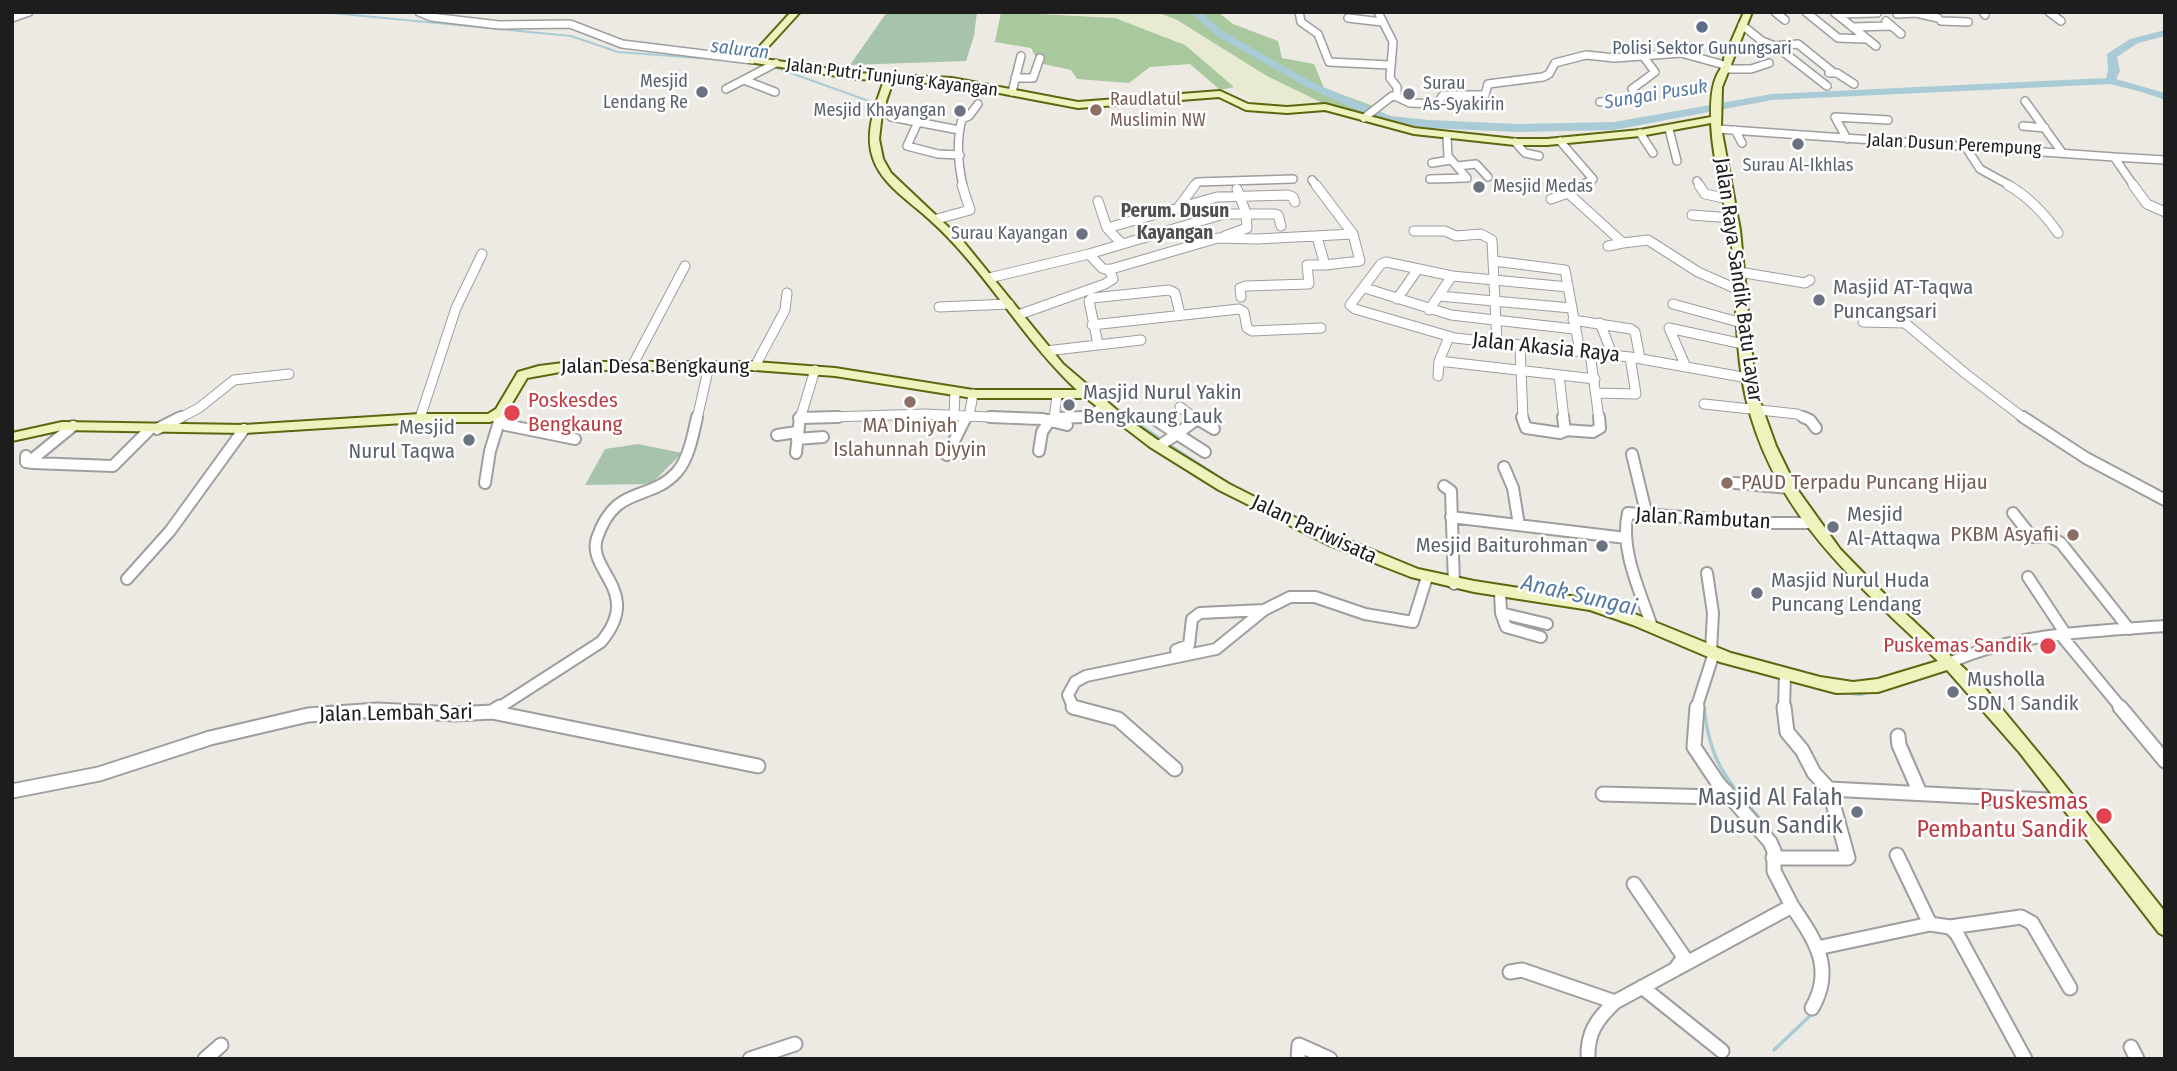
<!DOCTYPE html>
<html>
<head>
<meta charset="utf-8">
<style>
  body { margin:0 }
  #map { position:relative; width:2177px; height:1071px; overflow:hidden; background:#edeae4; font-family:"Fira Sans Condensed",sans-serif }
  canvas { display:block }
  .frame { position:absolute; inset:0; border:14px solid #1d1d1d; pointer-events:none }
</style>
</head>
<body>
<div id="map">
<canvas width="2177" height="1071"></canvas>
<div class="frame"></div>
</div>
<script>
const context = document.querySelector('canvas').getContext('2d');
context.lineJoin = 'round';
function paint(path, color) {
  context.fillStyle = color;
  context.fill(path, 'evenodd');
}
function stroke(path, color, width, dash) {
  context.strokeStyle = color;
  context.lineWidth = width;
  context.lineCap = dash ? 'butt' : 'round';
  context.setLineDash(dash || []);
  context.stroke(path);
}
function label(font, color, halo, rows, align = 'center') {
  context.font = font + ' "Fira Sans Condensed",sans-serif';
  context.lineWidth = 5;
  context.setLineDash([]);
  context.textBaseline = 'middle';
  context.strokeStyle = halo;
  context.fillStyle = color;
  for (const [text, x, y, turn = 0] of rows) {
    context.save();
    context.translate(x, y);
    context.rotate((+turn || 0) * Math.PI / 180);
    context.textAlign = isNaN(turn) ? turn : align;
    if (halo) context.strokeText(text, 0, 0);
    context.fillText(text, 0, 0);
    context.restore();
  }
}
paint(new Path2D(`
  M1033,12L1161,13L1326,107L1279,109L1254,105L1185,45L1115,18Z`), '#e8ead1');
paint(new Path2D(`
  M1001,12L1115,18L1185,45L1234,87L1220,90L1190,64L1150,67L1129,83L1077,79L1071,70L1039,63L1031,48L995,42Z
  M1157,12H1218L1233,24L1278,41L1282,58L1314,64L1324,88L1373,106L1361,122L1267,76L1177,20Z`), '#a9c89d');
paint(new Path2D(`
  M887,12H977L974,36L966,61L850,65Z
  M638,444L682,453L651,484L585,485L605,449Z`), '#a7c3ac');
stroke(new Path2D(`
  M146,12H159
  M322,12L571,36L618,52L726,60
  M750,63L768,66
  M774,67L869,101L878,108
  M924,205L938,216
  M943,220L952,231
  M1106,401L1131,419`), '#a8cbd6', 2);
stroke(new Path2D(`
  M1129,417L1161,439
  M1170,445L1238,489
  M1430,582L1464,590
  M1578,608L1599,613
  M1733,665L1774,676
  M1810,686L1830,691
  M1844,693L1861,695L1871,691
  M1703,701L1704,709`), '#a8cbd6', 2.5);
stroke(new Path2D(`
  M1704,707C1711,773 1734,785 1772,834
  M1774,1050L1812,1014`), '#a8cbd6', 3.5);
paint(new Path2D(`
  M1190,12H1201L1223,31L1314,83L1391,116L1428,120L1518,124L1614,122L1772,94L2106,78L2108,71L2107,54L2130,39L2165,30V36L2138,43L2117,57L2120,71L2116,79L2165,93V100L2142,92L2110,84L1772,100L1614,130L1518,132L1428,128L1385,122L1306,87L1215,35Z`), '#a8cbd6');
const streetFar3 = new Path2D(`
  M419,12L431,17L499,25L570,24L622,44L752,60
  M1299,12L1301,22L1318,34L1329,62L1389,65
  M1378,12L1393,42L1390,78L1397,87V97L1410,103L1437,104L1443,95H1485L1488,84L1543,77L1549,74L1555,63L1586,55L1615,58L1681,53L1728,66
  M1775,12L1785,20
  M1806,12L1838,38L1866,39
  M1834,12L1876,46
  M1983,12L1985,15
  M2049,12L2061,21
  M1837,14L1877,13
  M1897,14L1916,13L1938,18
  M12,18L29,12
  M1348,18L1382,22
  M1886,21L1901,34
  M1941,21L1968,22
  M1742,25L1762,41L1777,47L1827,86
  M1852,27L1891,26
  M1774,46L1798,44L1834,73
  M1724,69H1751L1769,63
  M1829,73H1837L1854,84
  M1015,78H1033L1040,58
  M744,80L775,92
  M726,89L776,63
  M1012,92L1021,56
  M2025,101L2061,151
  M881,102L891,117L959,130
  M1600,102L1637,99L1632,89L1655,72L1643,56
  M1364,118L1392,96L1397,97
  M918,122L907,146L938,154L960,155
  M2023,126L2045,128
  M1669,129L1677,161
  M1717,129L2114,157L2134,186
  M1735,130L1742,143
  M1640,133L1653,153
  M1847,139L1835,117L1888,120
  M1560,141L1593,179L1580,186
  M1515,142L1525,153L1539,156
  M1965,146L1980,169L2011,186
  M2114,157L2165,160
  M1432,163L1451,160
  M1457,166L1476,164L1488,177
  M1430,179L1467,178L1448,156L1447,137
  M1312,180L1317,186
  M1697,181L1700,186
  M963,186C958,164 956,141 962,119L969,116L978,104
  M1194,186L1197,182L1293,179`);
const streetFar2 = new Path2D(`
  M1316,185L1353,234
  M1583,185L1568,193L1623,243L1648,240L1698,272L1741,291
  M1699,185L1705,194L1728,199
  M2008,185C2029,197 2044,213 2058,233
  M2133,185L2147,204L2165,212
  M1551,199L1568,193
  M1098,201L1107,228
  M1178,208L1195,185
  M1692,215L1732,218
  M937,219L970,210L962,185
  M1414,231H1445L1456,236L1481,234L1492,240L1497,343
  M1225,236L1247,228L1246,213L1237,189
  M1122,244L1107,228L1217,197L1288,195L1293,197L1295,202
  M1608,246L1623,243
  M1089,254L1102,268L1108,270L1218,238L1257,239L1353,234L1360,261L1325,265L1317,237
  M1494,261L1565,270L1580,352
  M1739,272L1805,283L1810,280
  M989,278L1089,254L1224,214H1275L1278,215L1281,226
  M1568,287L1452,276L1386,262L1381,264L1350,305L1355,309L1455,338L1630,357L1748,378
  M1365,288L1451,315L1574,329
  M1439,296L1571,308
  M1241,297L1240,288L1246,286L1309,284L1307,265H1325
  M1397,299L1418,269
  M1673,304L1742,323
  M939,307L1009,304
  M1429,310L1452,276
  M1018,315L1105,284L1113,279L1109,269
  M1573,320L1631,329L1635,332L1640,358
  M1863,322L1905,323L1966,374L2025,419
  M1600,323L1612,354
  M1092,325L1239,309L1244,312L1247,328L1252,331L1321,328
  M1098,344L1089,301L1092,298L1169,290L1175,293L1180,314
  M1520,346L1523,419
  M1046,351L1141,340
  M1590,353L1599,419
  M1439,361L1595,379
  M632,366L685,266
  M755,366L785,310L787,293
  M1686,367L1669,328L1743,344
  M1559,375L1564,419
  M1438,376L1439,361L1449,337
  M1596,393L1636,394L1630,357
  M1704,404L1797,414L1807,419
  M1180,407L1196,419
  M495,416L498,419
  M954,416L955,392
  M969,417L973,394
  M420,418L456,308L482,254
  M799,418L925,414L1032,419
  M1054,418L1083,417L1104,408
  M178,419L199,408L234,380L289,374
  M697,419L709,366
  M800,419L815,370
  M1054,419L1057,395`);
const streetFar1 = new Path2D(`
  M496,417L506,425L575,439
  M990,417L1043,419L1067,425
  M1194,417L1197,419
  M1522,417L1526,428L1560,433L1565,431L1563,417
  M1803,417L1810,420L1816,428
  M2023,417L2086,458L2165,500
  M799,418L838,417
  M1054,418L1084,417
  M1153,418L1177,434L1159,446
  M1054,422L1055,417
  M157,429L181,417
  M1565,430L1593,432L1600,428L1599,417
  M777,435L797,432
  M797,439L823,437
  M1039,451L1042,432L1050,420
  M1205,452L1177,434L1197,419L1214,429
  M796,453L800,417
  M1632,454L1646,512
  M947,455L966,417
  M26,456V462L33,463L113,466L150,429
  M29,462L73,426
  M1504,467L1513,488L1519,525
  M485,483L490,451L499,422
  M1735,483L1789,488
  M1444,486L1451,491L1454,584
  M2013,513L2032,537L2049,536L2061,543L2129,629
  M1451,517L1626,538
  M1707,573L1713,613L1711,651
  M2028,577L2065,633
  M127,579L170,531L244,429
  M1500,592L1501,613L1506,627L1541,637
  M1501,613L1547,624
  M1652,627C1641,593 1619,549 1628,513L1769,523H1812
  M2060,634L2122,709
  M1176,650L1189,645L1192,619L1200,613L1264,610
  M1949,663C2018,632 2091,632 2165,626
  M497,709L601,642C644,591 586,571 597,538C616,483 649,503 677,472C689,458 693,435 697,417
  M1074,709L1068,695L1075,682L1086,676L1216,649L1264,610L1290,597H1315L1365,614L1413,622L1427,577
  M1696,709L1714,653
  M1784,709L1785,674`);
const street = new Path2D(`
  M1073,707L1118,719L1175,769
  M2120,707L2165,761
  M492,712L758,766
  M1898,736L1899,745L1920,793
  M1829,789L2066,801
  M12,791L99,774L210,738L308,715L378,710L455,714L492,712L500,707
  M1603,794L1716,797L1726,791
  M1897,855L1930,924
  M1773,858H1848L1829,789L1814,773L1802,750L1787,732L1784,707
  M1634,884L1684,957L1676,968
  M1792,906C1815,940 1835,968 1812,1008
  M1950,927L1957,934L2025,1059
  M1817,948L1930,924L1950,927L2021,917L2032,923L2070,988
  M1510,972L1522,970L1615,1002
  M1642,987L1722,1051
  M2131,1047L2137,1059
  M205,1059L221,1045
  M750,1059L795,1044
  M1298,1059L1299,1045L1330,1059
  M1588,1059C1587,1033 1596,1020 1615,1002L1792,906L1774,871V851L1770,842L1718,783L1694,747L1697,707`);
const secondary = new Path2D(`
  M791,12H800L758,58L856,73L952,78L1078,102L1220,91L1248,104L1287,107L1325,104L1414,128L1515,139H1547L1640,130L1711,117C1711,100 1711,78 1724,65V58L1744,12H1752L1722,87L1721,127L1740,230L1754,375L1759,399L1776,446L1797,489L1840,549L1875,585L1983,686L2055,773L2165,912V936L2159,933L2020,753L1947,670L1878,692L1836,693L1720,662L1633,625L1590,610L1474,592L1411,577L1329,545L1219,490L1150,447L1086,398H973L835,376L755,370H571L527,378L505,415L490,422H420L244,433L62,430L12,441V433L62,422L244,425L420,414H488L496,409L518,372L539,366L571,362H755L835,368L973,390H1077C1022,339 986,270 930,220C911,202 881,184 873,158C864,132 876,105 884,80L856,79L749,62V58ZM893,81L952,84L1078,108L1219,97L1246,110L1287,113L1325,110L1414,134L1515,145H1547L1640,136L1711,123C1713,167 1728,210 1733,254C1737,302 1735,351 1746,398C1774,516 1856,582 1938,661L1878,679L1853,682L1820,677L1731,653L1630,612L1590,599L1474,581L1418,569L1302,521L1229,484L1159,441L1125,417L1063,364L962,240L891,173L883,159L879,139L882,113Z`);
stroke(streetFar3, '#9e9e9e', 10);
stroke(streetFar2, '#9e9e9e', 11);
stroke(streetFar1, '#9e9e9e', 14);
stroke(street, '#9e9e9e', 17);
stroke(secondary, '#5c6710', 4);
stroke(streetFar3, '#fff', 7);
stroke(streetFar2, '#fff', 9);
stroke(streetFar1, '#fff', 10);
stroke(street, '#fff', 13);
paint(secondary, '#eef2bc');
for (const [x, y, r, color] of [
  [1702,27,7,"#5c6f8a"],
  [702,92,7,"#6b7280"],
  [1409,94,7,"#6b7280"],
  [1096,110,7,"#8d6e63"],
  [960,111,7,"#6b7280"],
  [1798,144,7,"#6b7280"],
  [1479,187,7,"#6b7280"],
  [1082,234,7,"#6b7280"],
  [1819,300,7,"#6b7280"],
  [910,402,7,"#8d6e63"],
  [1069,405,7,"#6b7280"],
  [512,413,9,"#e0444e"],
  [469,440,7,"#6b7280"],
  [1727,483,7,"#8d6e63"],
  [1833,527,7,"#6b7280"],
  [2073,535,7,"#8d6e63"],
  [1602,546,7,"#6b7280"],
  [1757,593,7,"#6b7280"],
  [2048,646,9,"#e0444e"],
  [1953,692,7,"#6b7280"],
  [1857,812,7,"#6b7280"],
  [2104,816,9,"#e0444e"]
]) {
  const dot = new Path2D();
  dot.arc(x, y, r, 0, 2 * Math.PI);
  context.fillStyle = color;
  context.fill(dot);
  stroke(dot, '#fff', 2.5);
}
label('18px', '#4e5e75', '#fff', [
  ["Polisi Sektor Gunungsari",1702,49]
]);
label('18px', '#1d1d1d', '#fff', [
  ["Jalan Putri Tunjung Kayangan",892,78,7],
  ["Jalan Dusun Perempung",1954,145,3]
]);
label('18px', '#5b616d', '#fff', [
  ["Mesjid",688,82],
  ["Lendang Re",688,103],
  ["Surau",1423,84,"left"],
  ["As-Syakirin",1423,105,"left"],
  ["Mesjid Khayangan",946,111],
  ["Surau Al-Ikhlas",1798,166,"center"],
  ["Mesjid Medas",1493,187,"left"],
  ["Surau Kayangan",1068,234]
], 'right');
label('18px', '#785e54', '#fff', [
  ["Raudlatul",1110,100],
  ["Muslimin NW",1110,121]
], 'left');
label('italic 19px', '#5479a2', '#fff', [
  ["saluran",740,50,7],
  ["Sungai Pusuk",1656,95,-9]
]);
label('bold 19px', '#505050', '#fff', [
  ["Perum. Dusun",1175,212],
  ["Kayangan",1175,234]
]);
label('21px', '#1d1d1d', '#fff', [
  ["Jalan Raya Sandik Batu Layar",1738,280,82],
  ["Jalan Akasia Raya",1546,348,6],
  ["Jalan Desa Bengkaung",655,367],
  ["Jalan Rambutan",1703,519,3],
  ["Jalan Pariwisata",1314,530,25],
  ["Jalan Lembah Sari",396,714,-1]
]);
label('21px', '#5b616d', '#fff', [
  ["Masjid AT-Taqwa",1833,288],
  ["Puncangsari",1833,312],
  ["Masjid Nurul Yakin",1083,393],
  ["Bengkaung Lauk",1083,417],
  ["Mesjid",455,428,"right"],
  ["Nurul Taqwa",455,452,"right"],
  ["Mesjid",1847,515],
  ["Al-Attaqwa",1847,539],
  ["Mesjid Baiturohman",1588,546,"right"],
  ["Masjid Nurul Huda",1771,581],
  ["Puncang Lendang",1771,605],
  ["Musholla",1967,680],
  ["SDN 1 Sandik",1967,704]
], 'left');
label('21px', '#be3a42', '#fff', [
  ["Poskesdes",528,401],
  ["Bengkaung",528,425],
  ["Puskemas Sandik",2032,646,"right"]
], 'left');
label('21px', '#785e54', '#fff', [
  ["MA Diniyah",910,426],
  ["Islahunnah Diyyin",910,450],
  ["PAUD Terpadu Puncang Hijau",1741,483,"left"],
  ["PKBM Asyafii",2059,535,"right"]
]);
label('italic 23px', '#5479a2', '#fff', [
  ["Anak Sungai",1579,596,13]
]);
label('24px', '#5b616d', '#fff', [
  ["Masjid Al Falah",1843,798],
  ["Dusun Sandik",1843,826]
], 'right');
label('24px', '#be3a42', '#fff', [
  ["Puskesmas",2088,802],
  ["Pembantu Sandik",2088,830]
], 'right');
</script>
</body>
</html>
